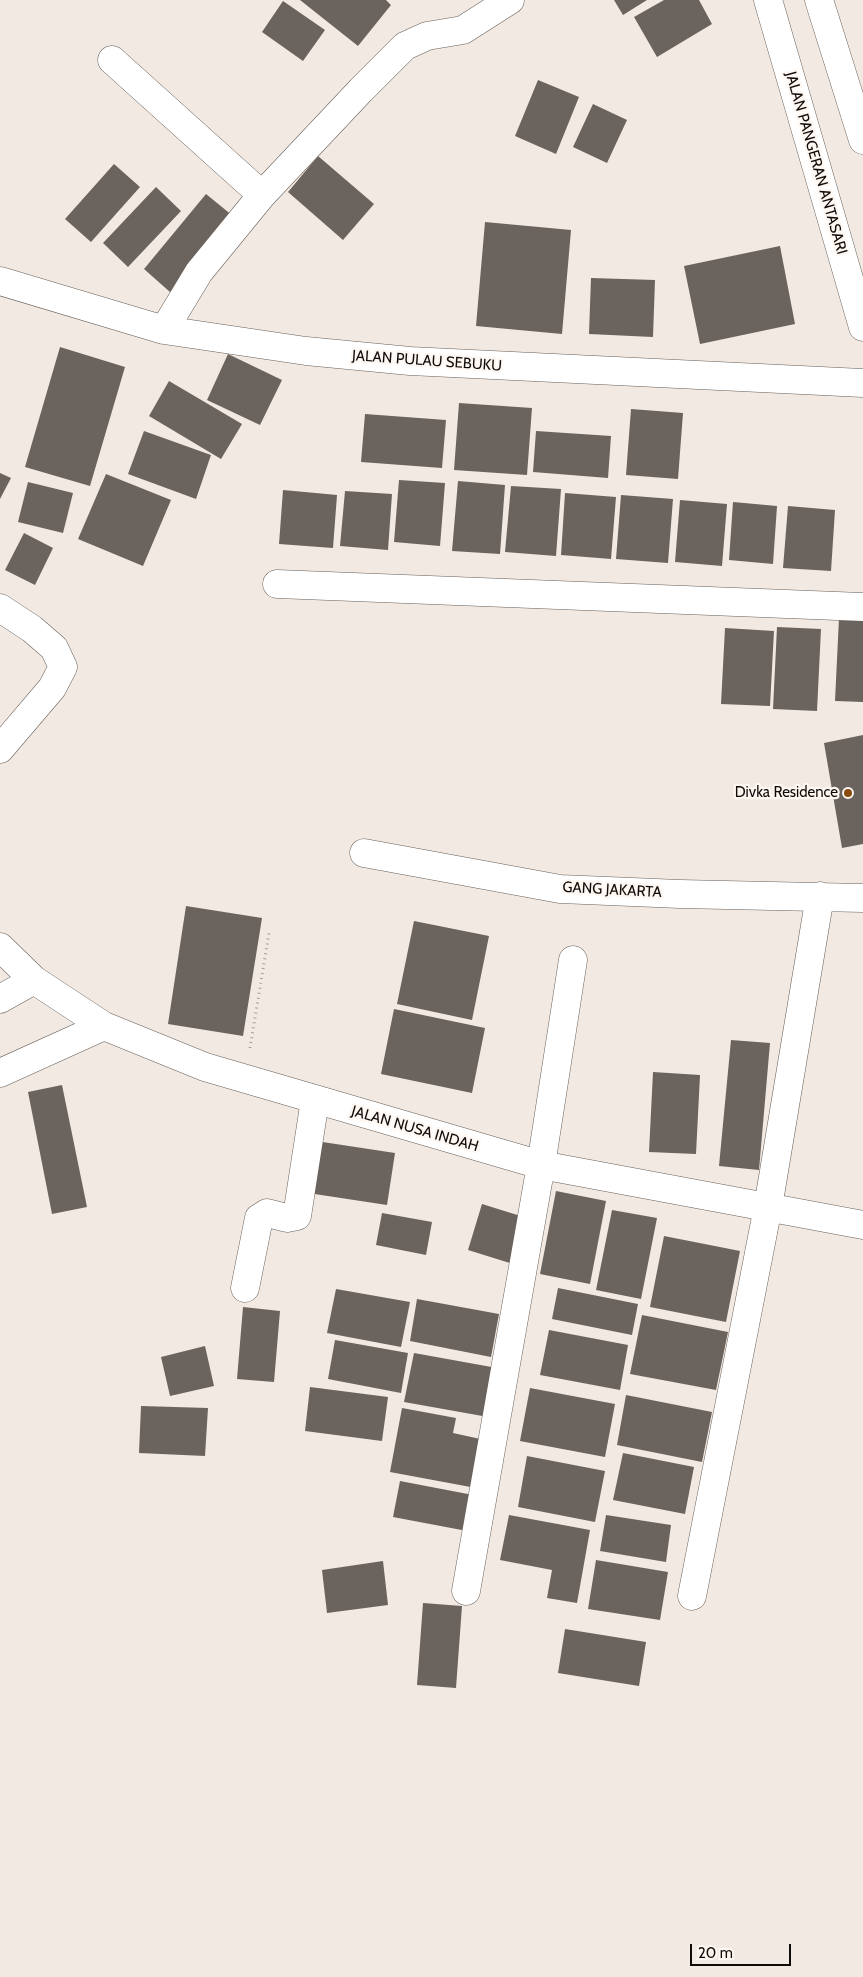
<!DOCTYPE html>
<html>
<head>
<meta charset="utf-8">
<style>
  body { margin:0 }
  #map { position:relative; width:863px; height:1977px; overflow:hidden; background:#f2e9e2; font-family:Cabin,sans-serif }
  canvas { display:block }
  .scale { position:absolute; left:690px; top:1944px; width:101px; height:22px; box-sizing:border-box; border:2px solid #0e0b09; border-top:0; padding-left:6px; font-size:15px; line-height:18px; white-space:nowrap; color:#0e0b09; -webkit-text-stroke:4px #fef6f1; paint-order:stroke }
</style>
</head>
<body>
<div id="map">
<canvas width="863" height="1977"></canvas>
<div class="scale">20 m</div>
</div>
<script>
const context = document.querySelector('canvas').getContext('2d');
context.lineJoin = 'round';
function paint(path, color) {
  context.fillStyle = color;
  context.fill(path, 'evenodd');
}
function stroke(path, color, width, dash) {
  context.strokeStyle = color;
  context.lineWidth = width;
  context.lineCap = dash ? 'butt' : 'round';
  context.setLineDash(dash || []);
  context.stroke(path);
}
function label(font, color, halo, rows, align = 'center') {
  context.font = font + ' Cabin,sans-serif';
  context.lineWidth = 4.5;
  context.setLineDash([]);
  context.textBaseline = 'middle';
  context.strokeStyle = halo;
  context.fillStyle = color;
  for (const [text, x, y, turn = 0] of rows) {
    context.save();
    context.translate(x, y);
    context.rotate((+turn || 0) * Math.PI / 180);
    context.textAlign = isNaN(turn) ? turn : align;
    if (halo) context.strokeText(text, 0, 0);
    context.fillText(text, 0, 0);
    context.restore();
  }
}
paint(new Path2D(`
  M300,0H386L391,5L358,46Z
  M614,0H647L623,15Z
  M664,0H699L712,24L657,57L634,17Z
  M283,1L325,30L303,61L262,32Z
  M538,80L579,97L556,154L515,136Z
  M593,104L627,120L607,163L573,147Z
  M318,156L374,204L343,240L288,192Z
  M114,164L140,187L91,242L65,219Z
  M156,187L181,211L128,267L103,243Z
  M206,194L233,216L170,292L144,269Z
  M485,222L571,230L562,334L476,326Z
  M780,246L795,324L700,344L684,266Z
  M591,278L655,280L653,337L589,334Z
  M60,347L125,367L90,486L25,467Z
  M228,354L282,380L260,425L207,400Z
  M169,381L242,424L221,459L149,416Z
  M459,403L532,408L527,475L454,470Z
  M631,409L683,413L678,479L626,475Z
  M365,414L446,420L442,468L361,462Z
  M144,431L211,455L196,499L128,474Z
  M536,431L611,436L608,478L533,472Z
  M0,473L11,478L0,499Z
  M106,474L171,500L143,566L78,539Z
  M399,480L445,483L440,546L394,542Z
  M458,481L505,485L500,554L452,551Z
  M28,482L73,493L63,533L18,522Z
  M511,486L561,489L556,556L505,552Z
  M283,490L337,495L333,548L279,544Z
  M345,491L392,494L388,550L340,546Z
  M565,493L616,497L611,559L561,555Z
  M621,495L673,499L668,563L616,559Z
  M680,500L727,504L722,566L675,562Z
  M733,502L777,506L773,564L729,560Z
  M788,506L835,510L831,571L783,568Z
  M24,533L53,548L35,585L5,570Z
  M839,618L863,620V702L835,701Z
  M777,627L821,629L817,711L773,709Z
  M725,628L774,631L770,706L721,704Z
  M863,735V844L842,848L824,743Z
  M186,906L262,918L243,1036L168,1024Z
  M414,921L489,936L472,1020L397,1004Z
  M394,1009L485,1028L472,1093L381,1074Z
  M731,1040L770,1043L759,1170L719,1166Z
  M653,1072L700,1075L696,1154L649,1152Z
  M62,1085L87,1207L52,1214L28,1092Z
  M316,1141L395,1153L387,1205L308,1193Z
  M556,1191L606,1201L590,1284L540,1274Z
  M482,1204L527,1218L513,1264L468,1250Z
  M612,1210L657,1218L641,1299L596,1290Z
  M382,1213L432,1222L426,1255L376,1245Z
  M664,1236L740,1251L726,1322L650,1307Z
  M558,1288L638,1304L632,1335L552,1319Z
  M336,1289L410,1302L401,1347L327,1333Z
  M417,1299L499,1314L491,1357L410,1341Z
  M243,1307L280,1311L274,1382L237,1379Z
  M642,1315L728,1332L716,1390L630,1374Z
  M549,1330L628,1345L620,1390L540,1375Z
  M335,1340L408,1353L401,1393L328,1379Z
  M205,1346L214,1386L170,1396L161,1357Z
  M414,1353L497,1368L488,1417L404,1402Z
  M310,1387L388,1397L382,1441L305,1431Z
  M530,1388L615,1404L605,1457L520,1441Z
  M626,1395L712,1412L702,1462L617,1445Z
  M141,1406L208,1408L205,1456L139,1453Z
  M402,1408L456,1418L453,1433L485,1440L476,1488L390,1472Z
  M623,1453L694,1467L685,1514L613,1500Z
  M527,1456L605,1471L595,1522L518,1507Z
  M400,1481L473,1495L467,1531L393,1517Z
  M509,1515L590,1530L577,1603L547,1598L552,1570L500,1560Z
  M606,1515L671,1525L666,1562L600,1551Z
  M596,1560L668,1572L660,1620L588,1609Z
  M383,1561L388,1605L327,1613L322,1570Z
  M423,1603L462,1606L456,1688L417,1685Z
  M565,1629L646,1642L639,1686L558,1673Z`), '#6b635d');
const minor = new Path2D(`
  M112,60L262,195
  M0,281L164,330L306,351L410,361L863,383
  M164,330L199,272L262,195L361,90L405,46L427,36L463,30L510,0
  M277,584L863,607
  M0,608L32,629L54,648L63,667L52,688L0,749
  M364,853L560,889L680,894L863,898
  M0,947L34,980L104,1026L205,1067L541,1165L863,1225
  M0,999L34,980
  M0,1073L104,1026
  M245,1288L259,1218L267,1213L287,1218L297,1216L315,1100
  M466,1591L541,1165L573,960
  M692,1596L768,1207L820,896`);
const major = new Path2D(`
  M768,0L863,327
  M819,0L863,140`);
stroke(minor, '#675f59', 29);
stroke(major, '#675f59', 29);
stroke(new Path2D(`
  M250,1048L269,933`), '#a69f99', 3, [1, 4]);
stroke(minor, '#fff', 28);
stroke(major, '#fff', 28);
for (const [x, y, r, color] of [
  [848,793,5,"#894b0e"]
]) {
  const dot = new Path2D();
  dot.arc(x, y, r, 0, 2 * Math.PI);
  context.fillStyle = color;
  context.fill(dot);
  stroke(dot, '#fef6f1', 2);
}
label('15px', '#0e0b09', '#fef6f1', [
  ["JALAN PANGERAN ANTASARI",816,163,74],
  ["JALAN PULAU SEBUKU",427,361,4],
  ["GANG JAKARTA",612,890,3],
  ["JALAN NUSA INDAH",415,1129,16]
]);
label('15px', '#0e0b09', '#fef6f1', [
  ["Divka Residence",838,793]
], 'right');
</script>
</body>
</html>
